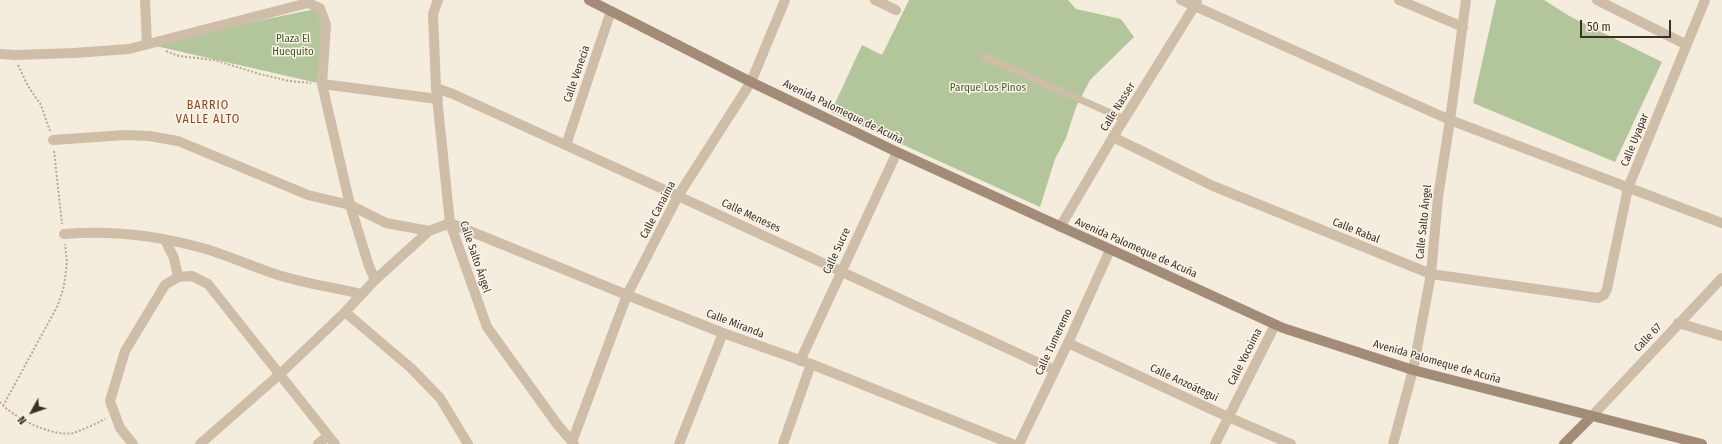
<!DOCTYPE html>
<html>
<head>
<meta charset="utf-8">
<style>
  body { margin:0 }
  #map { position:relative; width:1722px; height:444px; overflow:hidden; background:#f4ecdd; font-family:"Fira Sans Condensed",sans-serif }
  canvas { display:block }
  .north { position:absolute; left:12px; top:392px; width:40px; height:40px; -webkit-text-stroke:3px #fbf5ea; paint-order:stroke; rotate:230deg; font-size:11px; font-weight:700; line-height:16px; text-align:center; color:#3a3028 }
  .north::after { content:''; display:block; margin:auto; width:14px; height:18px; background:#3a3028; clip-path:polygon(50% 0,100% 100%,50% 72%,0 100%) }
  .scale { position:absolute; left:1580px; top:20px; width:91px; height:18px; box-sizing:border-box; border:2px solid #3a3028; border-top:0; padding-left:5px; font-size:12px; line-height:14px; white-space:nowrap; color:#3a3028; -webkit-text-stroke:3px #fbf5ea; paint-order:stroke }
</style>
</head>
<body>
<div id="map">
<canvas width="1722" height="444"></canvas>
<div class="north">N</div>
<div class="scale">50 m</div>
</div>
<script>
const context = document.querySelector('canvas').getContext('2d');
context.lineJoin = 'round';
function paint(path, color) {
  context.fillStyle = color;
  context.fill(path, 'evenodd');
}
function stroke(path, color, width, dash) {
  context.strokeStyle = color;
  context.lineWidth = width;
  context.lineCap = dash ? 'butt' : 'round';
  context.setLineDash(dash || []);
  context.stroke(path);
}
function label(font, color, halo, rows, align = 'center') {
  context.font = font + ' "Fira Sans Condensed",sans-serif';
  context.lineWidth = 3;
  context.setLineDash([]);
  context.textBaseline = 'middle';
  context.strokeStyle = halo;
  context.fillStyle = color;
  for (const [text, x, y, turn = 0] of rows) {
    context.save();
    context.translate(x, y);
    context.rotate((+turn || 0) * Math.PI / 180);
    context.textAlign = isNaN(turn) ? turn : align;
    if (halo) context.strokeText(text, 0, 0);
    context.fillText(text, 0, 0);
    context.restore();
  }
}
paint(new Path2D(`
  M909,0H1068L1076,9L1121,19L1134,37L1090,80L1076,107L1066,138L1055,159L1040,207L831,112L862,45L882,55Z
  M1496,0H1544L1571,17L1662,62L1615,162L1473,103Z
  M320,8L326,25L322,84L147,44Z`), '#b3c59b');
stroke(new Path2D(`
  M166,51L179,56L214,60L260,74L289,81L311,83
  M18,65L28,86L41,105L50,131
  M54,151L62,224
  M0,402C13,418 52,437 73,433C83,430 95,424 105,419
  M3,406L58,305L64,286L67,262L65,244`), '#baa791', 2, [2, 2]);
stroke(new Path2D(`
  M985,57L1124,119`), '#cebda7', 7);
stroke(new Path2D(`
  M145,0L147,44
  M438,0L433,14L436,88L450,223L487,327L557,424L574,444
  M875,0L896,10
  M1181,0L1450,120L1722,223
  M1399,0L1463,27
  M1597,0L1687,45
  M0,54L15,55L74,53L129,49L308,3L320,8L326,25L322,84L350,205L369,266L375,280
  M322,84L438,99
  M436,88L453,94L678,196L1054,370
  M1113,137L1213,186L1431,274L1598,298L1604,295L1607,289L1628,188L1705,0
  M53,140L125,135L149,136L178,141L308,195L350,205L386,223L429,231
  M566,145L611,11
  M1060,227L1113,137L1197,2
  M64,234C111,230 160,236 206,249C229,256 251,266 275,274C302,283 332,287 361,294
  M165,240L174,258L178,277
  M345,312L411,368L440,398L468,444
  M1678,323L1722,336
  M1068,343L1228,417L1291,444
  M800,361L897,152
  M1592,416L1722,278
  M572,442L627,295L678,196L751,82L785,0
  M133,444L120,428L110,401L125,351L165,285L178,277L192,276L208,284L335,444
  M200,444L280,374L345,312L375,280L429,231L450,223L627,295L723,333L811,364L1012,444
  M318,444L328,436
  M679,444L723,333
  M783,444L811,364
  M1019,444L1068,343L1110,250
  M1215,444L1275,325
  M1393,444L1413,370L1431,274L1438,197L1450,120L1466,0`), '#cebda7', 10);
stroke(new Path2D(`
  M589,0L751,82L897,152L1283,328L1413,370L1702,444
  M1564,444L1592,416`), '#a28c78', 10);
label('11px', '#445b2a', '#fbf5ea', [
  ["Plaza El",293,39],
  ["Huequito",293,52],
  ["Parque Los Pinos",988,88]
]);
label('11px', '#3a3028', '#fbf5ea', [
  ["Calle Venecia",577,74,-71],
  ["Calle Nasser",1118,107,-58],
  ["Avenida Palomeque de Acuña",843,112,26],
  ["Calle Uyapar",1635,140,-68],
  ["Calle Canaima",658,210,-62],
  ["Calle Meneses",751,216,25],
  ["Calle Salto Ángel",1424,222,-84],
  ["Calle Rabal",1356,231,22],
  ["Avenida Palomeque de Acuña",1136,248,24],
  ["Calle Sucre",837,251,-65],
  ["Calle Salto Ángel",475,257,71],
  ["Calle Miranda",735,324,21],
  ["Calle 67",1648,338,-47],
  ["Calle Tumeremo",1054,342,-65],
  ["Calle Yocoima",1245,357,-63],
  ["Avenida Palomeque de Acuña",1437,362,16],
  ["Calle Anzoátegui",1184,383,25]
]);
context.letterSpacing = '1px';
label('12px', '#90431a', '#fbf5ea', [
  ["BARRIO",208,106],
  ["VALLE ALTO",208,120]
]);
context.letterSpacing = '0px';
</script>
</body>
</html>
